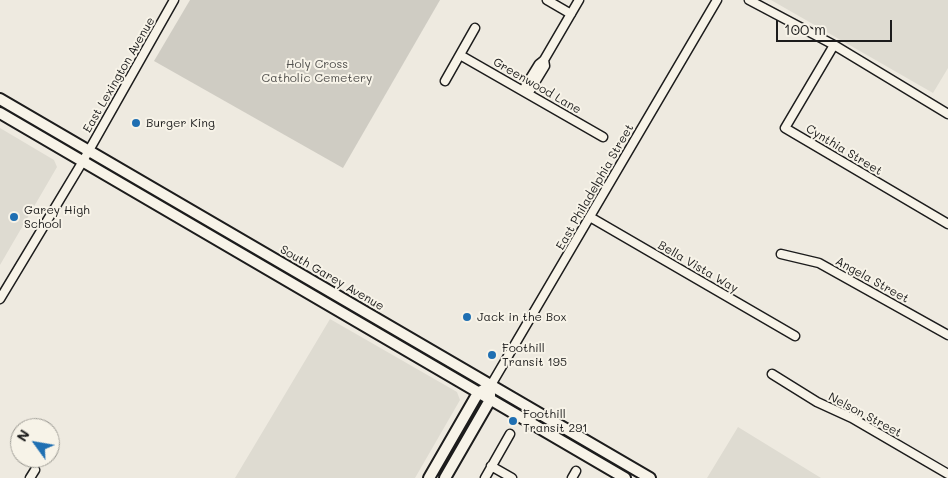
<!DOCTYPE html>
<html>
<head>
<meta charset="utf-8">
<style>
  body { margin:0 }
  #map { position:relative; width:948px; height:478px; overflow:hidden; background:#eeeae0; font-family:Mali,sans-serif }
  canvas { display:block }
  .north { position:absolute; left:10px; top:418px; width:50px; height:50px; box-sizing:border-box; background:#f7f3e8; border:1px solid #9f9d96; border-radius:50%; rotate:302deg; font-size:14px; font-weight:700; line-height:20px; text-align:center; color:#1c1c1c }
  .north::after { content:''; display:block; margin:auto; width:18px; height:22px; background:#1f6fb2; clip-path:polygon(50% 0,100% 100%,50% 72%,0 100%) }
  .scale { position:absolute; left:776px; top:20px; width:116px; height:22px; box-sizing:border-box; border:2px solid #1c1c1c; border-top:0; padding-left:6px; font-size:15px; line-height:18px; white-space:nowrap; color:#1c1c1c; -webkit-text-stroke:4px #f7f3e8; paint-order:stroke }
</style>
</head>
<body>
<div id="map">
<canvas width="948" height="478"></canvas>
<div class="north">N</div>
<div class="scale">100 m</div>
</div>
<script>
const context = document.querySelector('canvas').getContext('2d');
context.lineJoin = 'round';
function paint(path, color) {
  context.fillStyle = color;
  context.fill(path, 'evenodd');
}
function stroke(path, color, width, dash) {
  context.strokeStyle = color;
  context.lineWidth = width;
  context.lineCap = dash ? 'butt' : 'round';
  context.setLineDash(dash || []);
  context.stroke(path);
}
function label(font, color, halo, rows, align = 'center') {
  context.font = font + ' Mali,sans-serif';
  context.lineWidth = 4;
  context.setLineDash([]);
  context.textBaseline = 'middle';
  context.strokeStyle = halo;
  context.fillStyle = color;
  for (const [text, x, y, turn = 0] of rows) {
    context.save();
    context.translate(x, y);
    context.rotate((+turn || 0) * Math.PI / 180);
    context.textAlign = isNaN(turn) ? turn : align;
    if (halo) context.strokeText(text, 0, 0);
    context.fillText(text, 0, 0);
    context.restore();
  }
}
paint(new Path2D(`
  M771,0H948V68L933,93Z
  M0,128L54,160L57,167L0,265Z
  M330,319L457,392L460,400L415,478H235Z
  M738,427L821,478H707Z`), '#dedbd1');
paint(new Path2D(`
  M190,0H440L343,168L154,61Z`), '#cfccc3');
const minor = new Path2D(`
  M547,0L571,14
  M749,0L834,45L948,114
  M834,45L785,128L948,224
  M460,55L603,137
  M445,81L475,28
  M523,90L539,64L544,60L579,0
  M528,94L545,66L544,60
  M590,217L795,336
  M781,254L819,263L948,335
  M0,299L83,161L174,0
  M772,374L817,402L852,418L948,474
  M491,385L717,0
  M491,466L512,478
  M30,478L35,470
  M485,478L510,434
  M572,478L576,471`);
const major = new Path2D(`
  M0,99L650,478
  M0,113L625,478
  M429,478L478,393L483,390
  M445,478L490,400V394`);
stroke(minor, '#1c1c1c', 11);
stroke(major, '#1c1c1c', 14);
stroke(minor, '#f7f3e8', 8);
stroke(major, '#f7f3e8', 10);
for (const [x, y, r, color] of [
  [136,123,5,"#1f6fb2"],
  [14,217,5,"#1f6fb2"],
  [467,317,5,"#1f6fb2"],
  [492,355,5,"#1f6fb2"],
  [513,421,5,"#1f6fb2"]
]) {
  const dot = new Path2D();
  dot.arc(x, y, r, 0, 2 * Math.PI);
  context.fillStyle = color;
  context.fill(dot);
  stroke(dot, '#f7f3e8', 2);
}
label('12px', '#52514e', '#f7f3e8', [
  ["Holy Cross",317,64],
  ["Catholic Cemetery",317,78]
]);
label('12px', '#1c1c1c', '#f7f3e8', [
  ["East Lexington Avenue",119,75,-60],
  ["Greenwood Lane",537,86,30],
  ["Cynthia Street",844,150,31],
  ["East Philadelphia Street",595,187,-60],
  ["Bella Vista Way",698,267,30],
  ["South Garey Avenue",332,278,30],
  ["Angela Street",872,280,29],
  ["Nelson Street",865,415,28]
]);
label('12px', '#1c1c1c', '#f7f3e8', [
  ["Burger King",146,123],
  ["Garey High",24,210],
  ["School",24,224],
  ["Jack in the Box",477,317],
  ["Foothill",502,348],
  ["Transit 195",502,362],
  ["Foothill",523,414],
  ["Transit 291",523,428]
], 'left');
</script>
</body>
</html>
